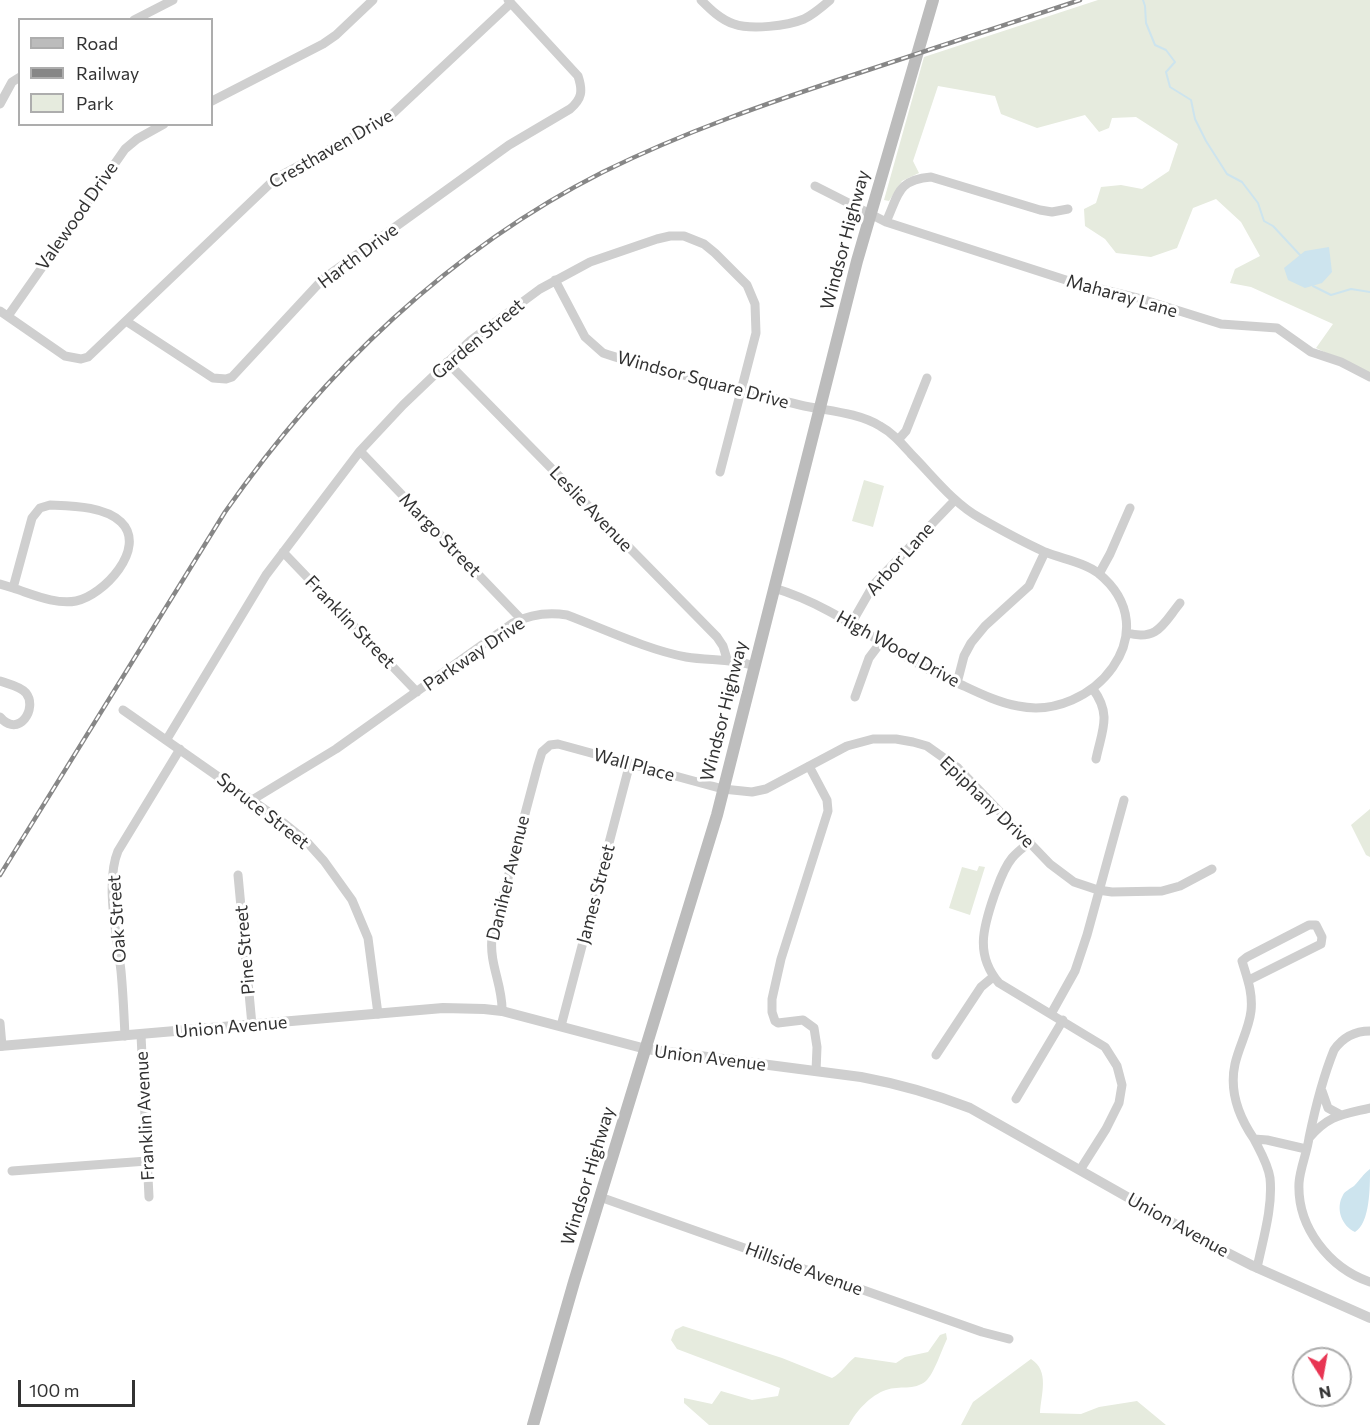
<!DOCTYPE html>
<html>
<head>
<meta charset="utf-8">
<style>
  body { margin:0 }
  #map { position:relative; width:1370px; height:1425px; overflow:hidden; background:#fff; font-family:Commissioner,sans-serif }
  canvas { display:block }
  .legend { position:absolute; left:18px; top:18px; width:195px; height:108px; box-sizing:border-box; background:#fff; border:2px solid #adadad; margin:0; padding:8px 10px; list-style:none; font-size:18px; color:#323232 }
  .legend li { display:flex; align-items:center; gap:12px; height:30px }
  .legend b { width:30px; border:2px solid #adadad }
  .north { position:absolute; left:1292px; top:1347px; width:60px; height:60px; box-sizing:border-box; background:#fff; border:2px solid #adadad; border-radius:50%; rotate:169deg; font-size:16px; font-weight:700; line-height:24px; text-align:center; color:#323232 }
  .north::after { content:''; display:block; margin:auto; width:21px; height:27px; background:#e83553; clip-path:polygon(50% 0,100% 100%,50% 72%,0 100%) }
  .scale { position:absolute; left:18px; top:1380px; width:117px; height:27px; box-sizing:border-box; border:3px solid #323232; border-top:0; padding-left:8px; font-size:18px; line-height:21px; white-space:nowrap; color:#323232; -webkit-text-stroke:4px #fff; paint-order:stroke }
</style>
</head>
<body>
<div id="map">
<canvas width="1370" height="1425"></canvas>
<ul class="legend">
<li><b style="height:8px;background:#bcbcbc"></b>Road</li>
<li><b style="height:8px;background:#878787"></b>Railway</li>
<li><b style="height:16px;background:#e6ebde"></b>Park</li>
</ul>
<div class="north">N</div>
<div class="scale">100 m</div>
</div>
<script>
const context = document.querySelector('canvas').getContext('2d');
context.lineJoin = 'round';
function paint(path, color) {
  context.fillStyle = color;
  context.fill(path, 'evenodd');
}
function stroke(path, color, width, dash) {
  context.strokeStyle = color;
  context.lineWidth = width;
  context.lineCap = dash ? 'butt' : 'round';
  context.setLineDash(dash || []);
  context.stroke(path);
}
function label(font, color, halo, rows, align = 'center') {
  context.font = font + ' Commissioner,sans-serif';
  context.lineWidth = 6;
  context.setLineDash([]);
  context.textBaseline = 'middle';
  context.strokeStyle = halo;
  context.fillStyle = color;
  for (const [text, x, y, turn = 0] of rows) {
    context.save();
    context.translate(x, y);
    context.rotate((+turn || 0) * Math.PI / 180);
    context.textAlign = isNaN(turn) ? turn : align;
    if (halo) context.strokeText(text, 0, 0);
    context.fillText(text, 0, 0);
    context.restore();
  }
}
paint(new Path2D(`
  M1098,0H1370V374L1316,348L1333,324L1251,287L1230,283L1235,269L1260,256L1241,222L1216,199L1193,208L1177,248L1151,257L1116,253L1105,239L1085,226L1084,209L1096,203L1101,187L1121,185L1142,189L1169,171L1178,144L1136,117L1112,118L1109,128L1099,132L1085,115L1037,128L1001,114L995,96L938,86L913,161L919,173L902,181L889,201L884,200L924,57Z
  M864,480L884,486L873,527L852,521Z
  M1370,809V857L1366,855L1351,825Z
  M979,866L985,867L970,915L949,908L962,867L977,871Z
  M683,1326L782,1358L832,1378C842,1373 846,1364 855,1357L896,1363L905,1357L928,1352L940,1335L946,1333L947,1339C942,1349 934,1374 926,1381C914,1391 900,1385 886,1390C871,1395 856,1411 849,1425H709L684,1403V1398L712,1404L721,1391L752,1400L778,1396L780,1388L677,1349L671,1340L675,1330Z
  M1031,1359C1050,1371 1041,1394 1040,1413L1081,1414L1099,1407L1137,1401L1166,1425H961L973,1402Z`), '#e6ebde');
paint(new Path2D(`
  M1329,247L1332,272L1322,283L1305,288L1288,280L1284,268L1305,251Z
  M1370,1169C1370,1188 1370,1223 1355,1232C1342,1226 1335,1209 1343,1195C1345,1191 1350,1189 1354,1186C1360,1180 1363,1174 1370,1169Z`), '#cde4ee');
stroke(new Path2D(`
  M1143,0L1145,6L1146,23L1155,45L1166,50L1175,62L1166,72L1170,87L1191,100L1195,119L1206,141L1227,174L1242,182L1258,203L1264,221L1273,226L1300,255
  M1313,286L1331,295L1351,289L1370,292`), '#cde4ee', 2);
stroke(new Path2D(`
  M701,0C710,9 721,20 734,24C751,30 787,26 804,19C814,14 822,7 830,0
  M134,20L173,0
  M212,101L323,44L336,35L373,0
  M0,104L12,82L20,77
  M815,186L886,222L1069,281L1138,298L1221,324L1277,328L1311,352L1341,362L1370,377
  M886,222C899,194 897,180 931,177L1040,210L1052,212L1068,209
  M555,280L585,337L603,353C629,362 656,368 683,375C722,385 761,396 800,405C826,411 857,412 880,426C893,433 902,444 911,454C933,476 953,503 980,518C1001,530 1023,542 1045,552C1062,559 1084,562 1098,573C1170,631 1092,722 1018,706C1000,703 981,694 964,686C950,680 935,673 922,666C873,639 828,604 774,588
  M0,311L65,356L81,359L88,357L276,178L388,118L511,3
  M8,316L125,149L137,139L164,124
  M126,321L213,378L226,379L232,377L323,279L509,145L570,109C582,99 583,91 578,76L508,0
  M447,362L717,637L723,646L727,659
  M898,440L906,431L927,378
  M360,451L521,619
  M50,505C71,506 104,506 121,522C148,548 103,596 76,601C56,605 32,594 13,588L32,518L40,508Z
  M283,552L417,692
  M1099,574L1110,554L1130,508
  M0,584L13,588
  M851,624L874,584L955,500
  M1127,633C1158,641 1163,624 1180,603
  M0,681C8,684 20,686 26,693C38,708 19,739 0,717
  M957,683L964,656L971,643L985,626L1029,586L1045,552
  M1093,689C1112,715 1102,730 1096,759
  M855,697L869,658L881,642
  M123,710L280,820L306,841L324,861L352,900L368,938L378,1014
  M167,739L266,575L360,451L403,405L471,340L540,289L590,262L657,239L670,236H684L704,244L715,253L747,285L755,304L756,333L720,472
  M809,766L827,800L828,811L781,959L772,999V1012L775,1021L778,1023L803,1020L814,1028L817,1047L816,1071
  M252,800L336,749L513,623C531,614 548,612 567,615C604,629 648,650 686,657C710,661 729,658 755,666
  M1030,842C1024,847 1017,852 1012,858C1003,869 999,883 994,896C983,928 975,955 999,983L1105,1047L1117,1066L1122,1085L1119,1103L1106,1129L1080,1170
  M238,875L252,1025
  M1249,980L1321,944L1322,937L1316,925H1309L1247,957L1242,961C1247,978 1253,992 1251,1011C1249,1029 1239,1046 1235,1064C1229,1091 1239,1117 1254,1139L1267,1140L1306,1149
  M502,1011C503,986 489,964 492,938L538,765L542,752L550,745L558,744L723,789L752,792L766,789L847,746L873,739H896L913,742L927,746L958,768L1050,864L1074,882L1098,890L1112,892L1162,891L1180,886L1212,869
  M1051,1014L1075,971L1087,935L1124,800
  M0,1023L2,1046
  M561,1026L630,763
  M1370,1031C1355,1031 1343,1037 1334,1050C1323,1077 1315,1109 1309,1138C1307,1153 1300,1168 1299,1183C1297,1227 1329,1268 1370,1282
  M141,1035L149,1197
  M125,1036C124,1014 123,992 121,971C117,936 105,882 118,851L180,749
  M936,1055L981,987L993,977
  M1322,1091L1328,1108L1341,1115
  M1016,1099L1063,1020
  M1309,1138C1329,1115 1341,1115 1370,1108
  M1254,1139C1260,1151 1268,1164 1270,1178C1273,1207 1263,1239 1257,1268
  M12,1171L147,1161
  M600,1197L982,1332L1009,1339`), '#cfcfcf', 9);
stroke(new Path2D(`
  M0,1046L443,1008L484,1009L502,1011L646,1049L861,1077C899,1084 934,1094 970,1108L1212,1245L1253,1266L1370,1318`), '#cfcfcf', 10);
stroke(new Path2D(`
  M533,1425L574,1282L717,815L857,261L933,0`), '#bcbcbc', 12);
const rail = new Path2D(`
  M0,875L225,512C323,372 449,250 603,172C684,132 770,102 856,74C930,49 1005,25 1080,0`);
stroke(rail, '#878787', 4.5);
stroke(rail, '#fff', 2, [7]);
label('18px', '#323232', '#fff', [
  ["Cresthaven Drive",331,149,-30],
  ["Valewood Drive",77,216,-55],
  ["Windsor Highway",845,240,-75],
  ["Harth Drive",358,256,-37],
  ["Maharay Lane",1122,296,16],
  ["Garden Street",478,339,-40],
  ["Windsor Square Drive",703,380,15],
  ["Leslie Avenue",591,509,46],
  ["Margo Street",440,535,46],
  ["Arbor Lane",900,559,-48],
  ["Franklin Street",350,622,46],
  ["High Wood Drive",898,649,29],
  ["Parkway Drive",474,654,-34],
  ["Windsor Highway",724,711,-76],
  ["Wall Place",634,765,15],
  ["Epiphany Drive",987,802,44],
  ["Spruce Street",263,811,38],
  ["Daniher Avenue",508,878,-76],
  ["James Street",596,894,-75],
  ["Oak Street",117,919,-94],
  ["Pine Street",245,950,-95],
  ["Union Avenue",231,1027,-5],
  ["Union Avenue",710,1058,7],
  ["Franklin Avenue",145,1116,-93],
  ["Windsor Highway",588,1176,-73],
  ["Union Avenue",1178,1225,29],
  ["Hillside Avenue",804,1269,20]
]);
</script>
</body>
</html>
